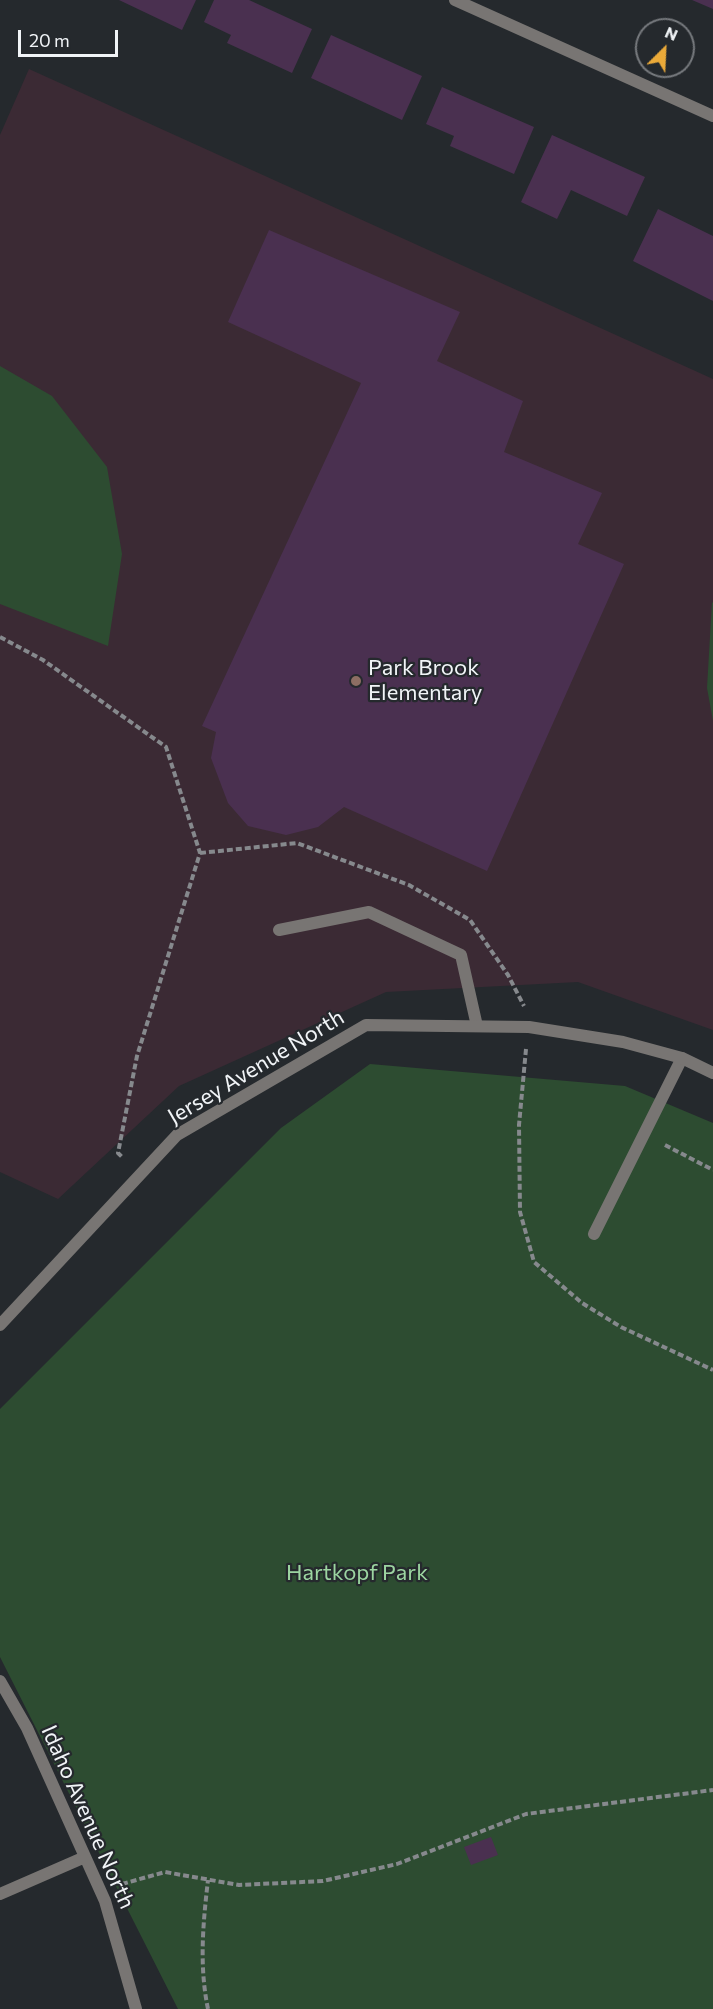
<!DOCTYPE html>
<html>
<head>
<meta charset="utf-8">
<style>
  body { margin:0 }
  #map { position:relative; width:713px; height:2009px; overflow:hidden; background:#25292d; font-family:Commissioner,sans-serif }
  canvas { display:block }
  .north { position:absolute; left:635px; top:18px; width:60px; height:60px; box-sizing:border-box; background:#25292d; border:2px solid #777a7e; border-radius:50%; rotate:24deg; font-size:16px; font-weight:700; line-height:24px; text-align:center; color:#f1f4f7 }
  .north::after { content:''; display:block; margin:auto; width:21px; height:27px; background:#ebaa39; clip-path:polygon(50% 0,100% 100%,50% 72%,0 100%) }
  .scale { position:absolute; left:18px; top:30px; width:100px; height:27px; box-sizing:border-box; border:3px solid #f1f4f7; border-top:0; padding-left:8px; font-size:18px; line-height:21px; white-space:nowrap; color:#f1f4f7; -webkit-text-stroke:4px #25292d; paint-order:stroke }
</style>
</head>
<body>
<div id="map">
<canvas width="713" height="2009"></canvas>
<div class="north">N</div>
<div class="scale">20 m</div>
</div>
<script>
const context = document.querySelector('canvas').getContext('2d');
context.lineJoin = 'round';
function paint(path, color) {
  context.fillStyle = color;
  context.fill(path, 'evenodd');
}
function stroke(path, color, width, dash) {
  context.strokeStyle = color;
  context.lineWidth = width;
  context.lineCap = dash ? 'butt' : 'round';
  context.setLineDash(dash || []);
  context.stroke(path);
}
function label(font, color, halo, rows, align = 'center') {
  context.font = font + ' Commissioner,sans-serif';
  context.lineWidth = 4.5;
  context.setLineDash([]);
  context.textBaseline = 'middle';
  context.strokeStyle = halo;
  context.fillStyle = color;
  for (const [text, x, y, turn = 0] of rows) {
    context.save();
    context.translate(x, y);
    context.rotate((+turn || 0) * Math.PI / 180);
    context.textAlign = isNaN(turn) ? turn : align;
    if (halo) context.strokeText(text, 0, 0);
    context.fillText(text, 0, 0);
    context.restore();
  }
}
paint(new Path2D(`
  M29,69L713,379V1030L578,982L386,992L179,1086L58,1199L0,1172V135Z`), '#3b2a34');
paint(new Path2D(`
  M0,366L52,396L107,467L122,554L108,646L0,604Z
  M712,602L713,603V721L707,688Z
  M370,1064L625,1086L713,1123V2009H178L0,1657V1409L281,1128Z`), '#2d4c31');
paint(new Path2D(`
  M119,0H196L182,30Z
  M214,0H249L312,29L292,73L227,43L231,35L204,22Z
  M692,0H713V9Z
  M331,35L422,76L402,120L311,78Z
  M442,87L534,127L514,174L450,146L454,136L426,124Z
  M552,135L645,177L627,216L571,190L557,219L521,202Z
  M658,209L713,236V301L633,261Z
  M269,230L460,312L437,361L523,401L504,452L602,493L578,544L624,564L487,871L344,807L318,827L286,835L248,826L228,803L211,758L216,732L202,726L361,383L228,322Z
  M491,1837L498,1855L471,1865L464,1847Z`), '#4a3050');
stroke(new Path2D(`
  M0,637L43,660L166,747L200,853L137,1056L118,1153L123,1158
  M200,853L297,843L409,885L470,920L508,975L524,1006
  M526,1049L519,1125L520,1212L534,1262L582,1303L621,1327L713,1370
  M665,1145L713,1170
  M122,1884L165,1872L239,1885L323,1881L397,1864L526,1814L713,1790
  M208,2009C199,1966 203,1923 208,1880`), '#86898d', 4, [6, 3]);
stroke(new Path2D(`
  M279,930L369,912L461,955L477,1026
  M594,1234L682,1058`), '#787573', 12);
stroke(new Path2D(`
  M455,0L713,116
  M0,1325L177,1135L366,1025L529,1027L623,1042L682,1058L713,1073
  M0,1681L27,1728L105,1901L136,2009
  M0,1894L85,1857`), '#787573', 12);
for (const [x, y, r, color] of [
  [356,681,6,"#8d6e63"]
]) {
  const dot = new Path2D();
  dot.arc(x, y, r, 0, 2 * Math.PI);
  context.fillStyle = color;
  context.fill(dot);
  stroke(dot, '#25292d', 2);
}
label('22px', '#f1f4f7', '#25292d', [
  ["Park Brook",368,668],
  ["Elementary",368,693]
], 'left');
label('22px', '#f1f4f7', '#25292d', [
  ["Jersey Avenue North",256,1067,-31],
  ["Idaho Avenue North",88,1817,66]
]);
label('22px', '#9cd5a1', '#25292d', [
  ["Hartkopf Park",357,1573]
]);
</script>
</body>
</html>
